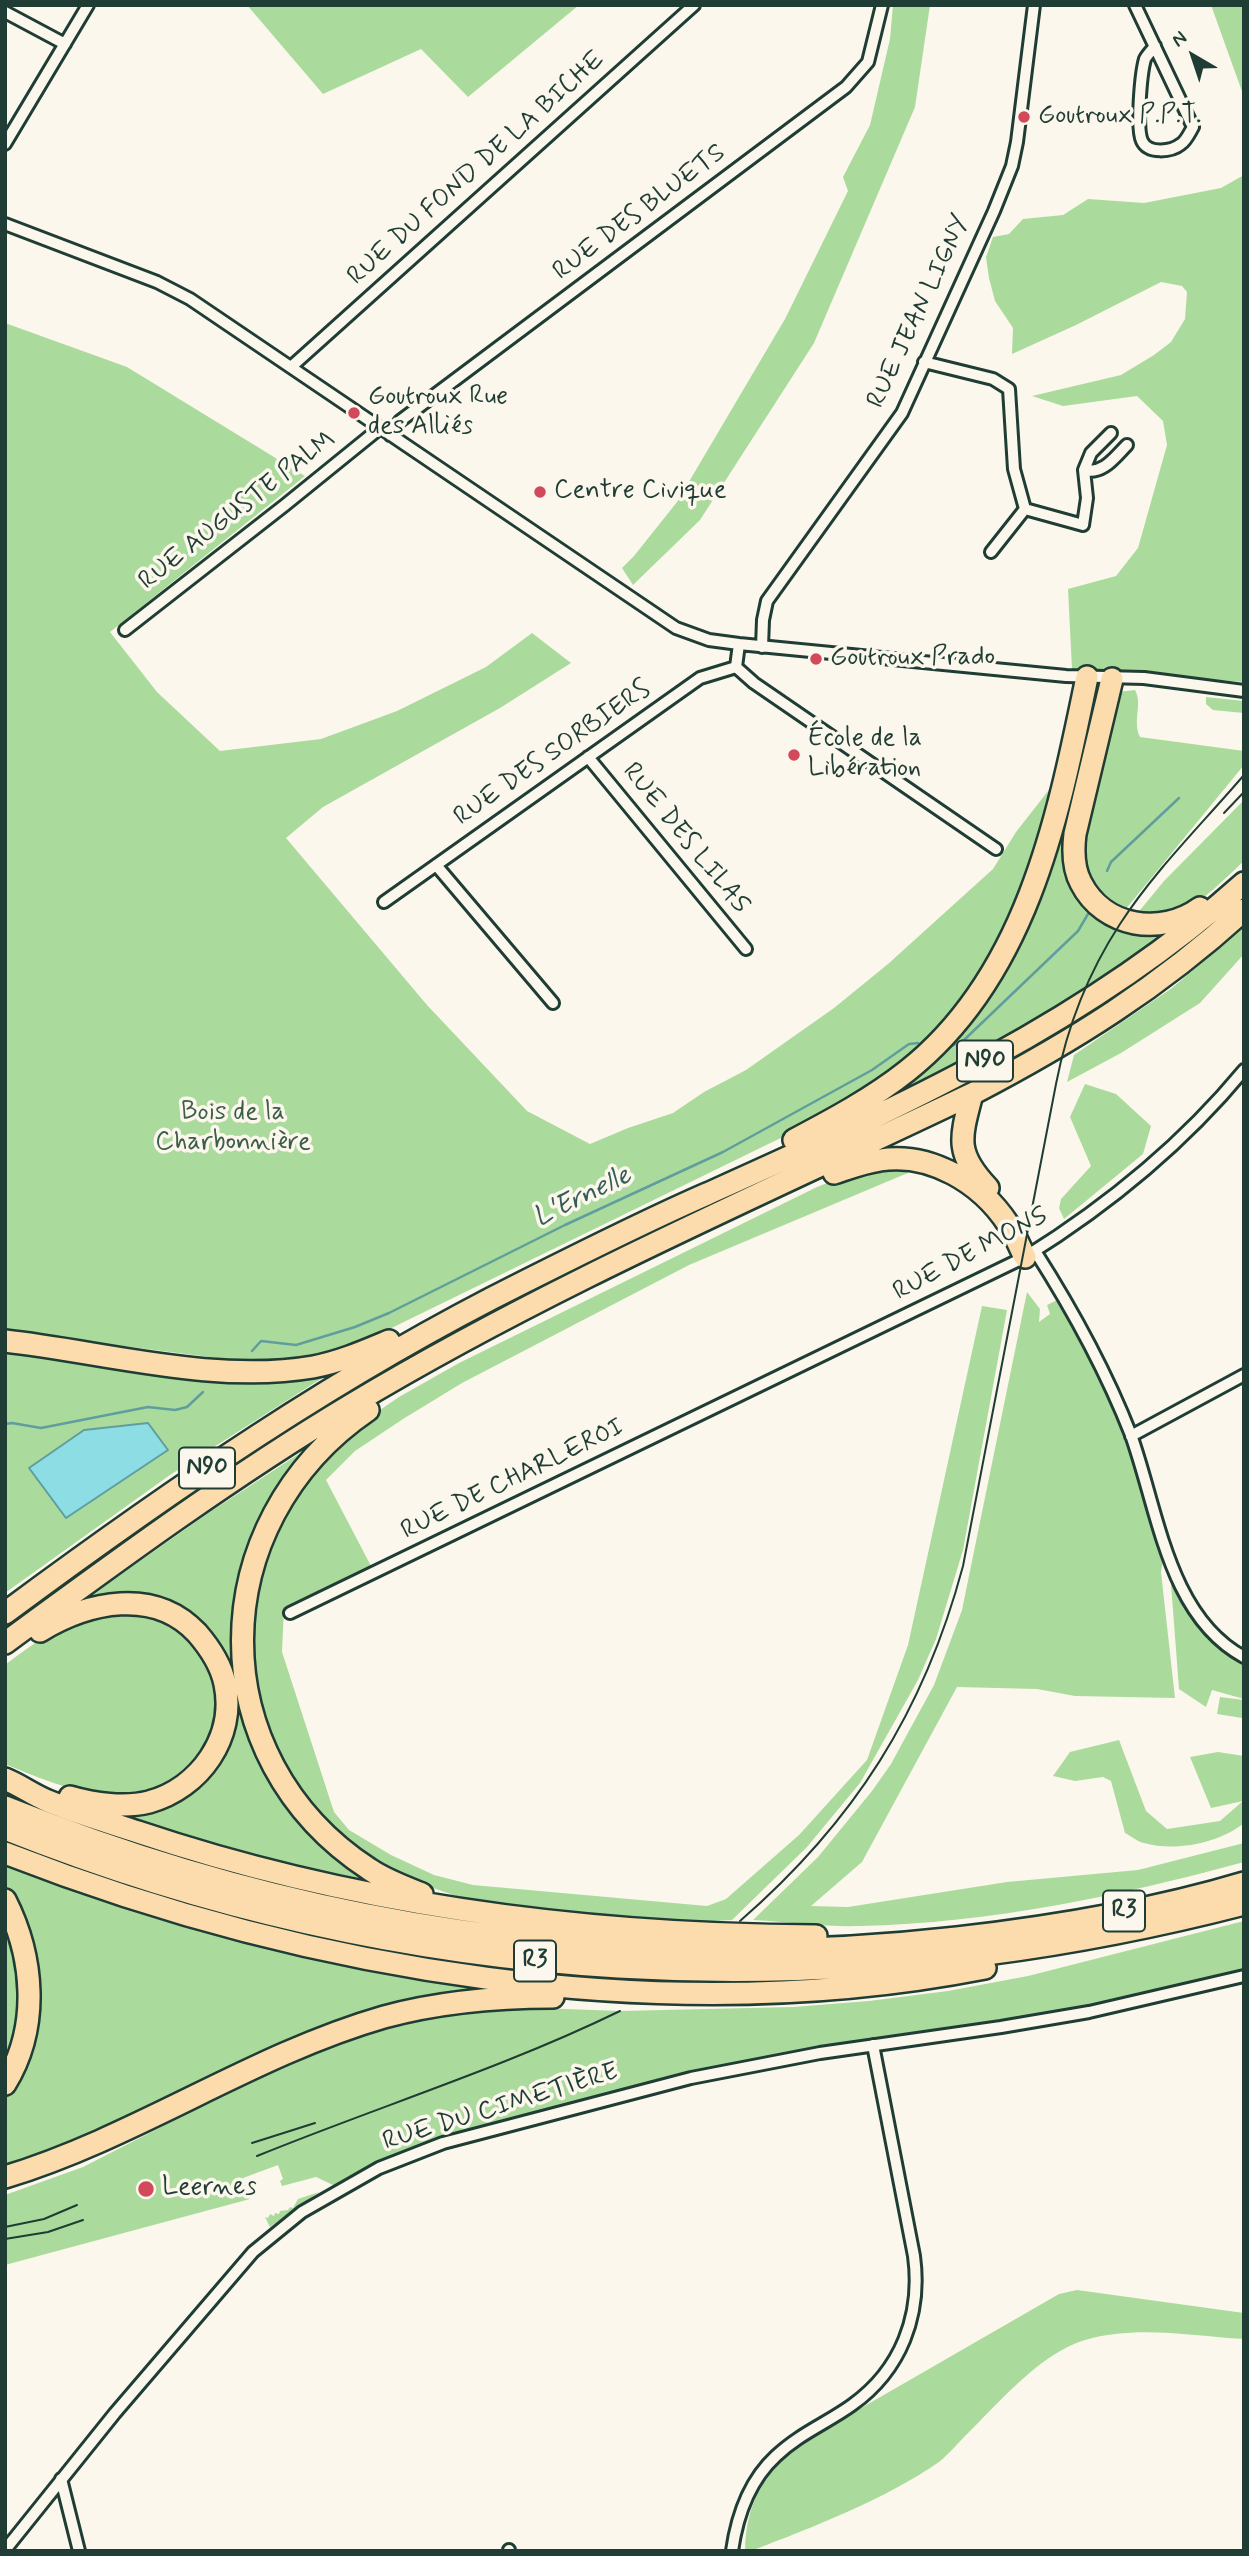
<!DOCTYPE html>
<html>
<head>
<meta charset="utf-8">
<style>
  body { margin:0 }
  #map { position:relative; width:1249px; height:2556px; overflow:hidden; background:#fbf7ec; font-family:Mynerve,sans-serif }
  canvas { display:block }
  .frame { position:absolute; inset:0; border:7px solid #1f3d34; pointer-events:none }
  .north { position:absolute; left:1158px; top:21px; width:70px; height:70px; -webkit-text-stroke:5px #fbf7ec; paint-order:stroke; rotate:321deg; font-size:19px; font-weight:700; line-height:28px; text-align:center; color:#1f3d34 }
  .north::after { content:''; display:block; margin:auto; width:24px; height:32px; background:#1f3d34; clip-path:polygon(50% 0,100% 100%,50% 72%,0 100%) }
</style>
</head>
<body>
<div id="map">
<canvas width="1249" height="2556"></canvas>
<div class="frame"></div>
<div class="north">N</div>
</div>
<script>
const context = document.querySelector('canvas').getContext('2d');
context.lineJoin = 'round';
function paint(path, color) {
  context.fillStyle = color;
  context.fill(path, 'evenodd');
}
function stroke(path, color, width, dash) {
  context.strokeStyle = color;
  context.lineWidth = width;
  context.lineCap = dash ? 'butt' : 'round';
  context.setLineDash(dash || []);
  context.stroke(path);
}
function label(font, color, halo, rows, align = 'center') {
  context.font = font + ' Mynerve,sans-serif';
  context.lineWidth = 7;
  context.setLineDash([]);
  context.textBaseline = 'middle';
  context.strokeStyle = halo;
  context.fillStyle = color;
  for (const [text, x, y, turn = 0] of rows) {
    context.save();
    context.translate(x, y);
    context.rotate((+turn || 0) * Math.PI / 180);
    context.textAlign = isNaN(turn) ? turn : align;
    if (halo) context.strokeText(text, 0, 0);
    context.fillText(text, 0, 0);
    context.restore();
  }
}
paint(new Path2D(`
  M247,5H579L468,97L421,49L323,94Z
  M893,5H930L915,107L814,343L700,520L633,585L622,568L634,556L677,502L785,319L848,191L843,177L870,125L890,39Z
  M1211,5H1244V97Z
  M1244,175V682L1072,669L1068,589L1116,576L1138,548L1167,445L1163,421L1137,396L1063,406L1032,396L1121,375L1154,355L1171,342L1185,319L1187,292L1182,286L1161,282L1076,325L1012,354L1013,328L995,301L989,278L986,257L993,237L1009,234L1023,219L1063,215L1088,199L1144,203L1221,188Z
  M5,323L127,367L305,476L110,632L157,692L220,751L321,739L397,711L486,667L532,633L571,663L500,708L323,807L286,838L427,1005L527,1111L590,1144L628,1128L673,1113L704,1092L746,1070L834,1008L888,964L993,869L1016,832L1052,786C1043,817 1037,849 1026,879C1001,952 954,1026 890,1072C860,1094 827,1112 795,1131L369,1339L323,1356L283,1361L233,1360L5,1331Z
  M1097,686L1100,689L1074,813L1082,894L1173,928L1070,1000L1014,1033L863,1110L989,989L1093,687Z
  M1135,690C1143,704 1132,721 1140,737L1244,751V765L1125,910L1113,905L1092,885L1085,867L1083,832L1118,692Z
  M1206,697L1244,701V713L1213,710L1206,704Z
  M1244,800V861C1222,881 1196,911 1165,915C1156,916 1146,915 1136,915L1164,881Z
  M1244,927V954L1200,1003L1121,1053L1067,1082L1074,1055L1172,988Z
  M1085,1084L1116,1094L1151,1126L1143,1154L1064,1219L1059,1208L1061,1199L1091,1166L1070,1117Z
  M922,1167L689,1265L462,1383L403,1419L355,1451L326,1480L371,1566L284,1607L282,1652L334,1812L349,1830L391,1855L434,1875L473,1885L707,1906L726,1899L799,1835L867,1760L908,1645L982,1306L1007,1310L963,1550L936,1639L918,1680L860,1783L807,1847L732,1920L695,1922L605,1916L468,1900L401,1877L373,1860L312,1807L294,1784L263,1719L252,1650L258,1578L274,1531L296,1491L358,1425L399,1397L459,1363L817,1187L855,1172Z
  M1027,1292L1040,1309L1039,1322L1050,1314L1047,1305L1059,1299C1105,1381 1138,1469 1163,1560L1161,1572L1175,1698L1075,1696L1037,1689L957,1687L862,1862L811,1906L848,1907L1007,1882L1138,1870L1244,1843V1862C1119,1896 990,1923 860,1926C825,1927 789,1922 753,1920L818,1857L872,1791L891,1764L934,1685L962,1610Z
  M5,1347L338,1368L170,1475L5,1593Z
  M320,1440L238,1611L271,1771L395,1889L262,1861L99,1809L164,1803L231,1722L197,1623L77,1605L207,1514Z
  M1171,1584L1209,1638L1244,1665V1699L1212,1690L1206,1707L1179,1689Z
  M133,1611C147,1614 162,1617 174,1624C179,1628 184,1634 189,1639C195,1645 203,1652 207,1659C233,1712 207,1784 145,1793C94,1801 51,1783 5,1764V1665C30,1646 57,1626 88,1617C102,1613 118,1613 133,1611Z
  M1220,1697L1244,1700L1242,1718L1217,1714Z
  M1119,1740L1146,1811L1167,1829L1220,1821L1243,1801L1211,1808L1190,1757L1218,1752L1244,1756V1823C1219,1843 1176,1852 1144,1843C1138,1842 1131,1836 1125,1833L1111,1781L1103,1777L1075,1781L1053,1776L1070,1752Z
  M5,1862L515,1989L468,1994L5,2171V2090L23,2060L17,1910L5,1890Z
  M5,1919L22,1992L13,2046L5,2062Z
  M1244,1921V1971L1156,1993L1064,2012L807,2050L668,2078L444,2138L408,2151L338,2184L333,2185L316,2177L282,2186L280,2181L283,2179L278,2165L243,2178L250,2199L5,2265V2195L83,2167L302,2055L429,2014L538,2008L620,2011L793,2007L869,2001L948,1991L1028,1976Z
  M319,2192L270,2227L265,2217L268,2218L270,2214L274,2216L275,2213L279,2214L280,2211L288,2210L290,2207L293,2208L298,2199Z
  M1077,2290L1244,2313V2339C1192,2336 1136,2325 1085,2340C1039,2354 999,2403 965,2436C957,2444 948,2455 939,2462C884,2500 813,2527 751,2551H745C746,2502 763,2478 797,2445L1059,2294Z`), '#abdb9c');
const water = new Path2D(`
  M148,1423L168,1450L66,1518L29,1468L84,1430Z`);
paint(water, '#8cdee4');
stroke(water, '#609e9e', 2);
stroke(new Path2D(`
  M1107,871L1111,862L1179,798
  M951,1046L964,1040L1078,931L1088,914
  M252,1351L261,1341L296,1345L355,1327L389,1313L565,1225L723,1152L872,1070L909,1044L918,1043
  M5,1424L12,1423L41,1428L148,1407L175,1410L187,1407L203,1392`), '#609e9e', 2.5);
const street = new Path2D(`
  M1135,5L1193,127C1190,132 1186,141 1181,144C1171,152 1148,154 1142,141C1136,128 1141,73 1145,59C1147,55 1152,50 1155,46
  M5,12L65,44
  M5,144L88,5
  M5,224L157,282L190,299L676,628L709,640L739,644L1066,676L1144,678L1244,691
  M924,362L993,379L1009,389L1014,469L1025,509L1083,525L1087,498L1084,470L1091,453L1111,433
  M291,367L694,5
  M390,435L400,421L846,87L868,62L882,5
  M1084,470C1103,475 1115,457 1127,445
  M991,552L1025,509
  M125,630L285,505L380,428
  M762,647L763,620L767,601L902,413L994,211L1012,166L1017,142L1034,5
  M736,667L754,683L996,849
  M588,757L746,949
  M436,865L553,1003
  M384,902L700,678L736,667L739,644
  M1035,1251C1072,1309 1106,1371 1131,1435C1158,1510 1168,1616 1244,1657
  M1131,1436L1244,1375
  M290,1613L1025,1257C1107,1206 1182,1145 1244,1070
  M61,2479L79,2551
  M5,2550L115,2413L253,2252L302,2212L379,2168L443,2143L691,2078L820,2053L1001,2027L1089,2012L1244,1976
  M509,2550V2551
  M732,2551C737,2516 750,2480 776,2456C799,2434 827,2423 852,2405C901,2370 922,2315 914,2256L873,2045`);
const highway = new Path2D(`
  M1112,679L1075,834C1073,850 1073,868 1081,883C1104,928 1161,936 1200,908
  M972,1094C960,1139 955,1153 988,1188
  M794,1140C832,1120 873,1098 907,1071C1027,976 1058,818 1087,677
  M834,1173C849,1168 864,1162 880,1160C931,1152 981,1183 1008,1224C1015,1234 1019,1246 1025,1257
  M5,1341C104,1352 214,1384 313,1367C340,1362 365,1351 389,1341
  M368,1410C202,1523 199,1758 369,1869C385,1880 404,1887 422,1894
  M5,1613C171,1490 339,1374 524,1282C584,1252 645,1221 707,1194C896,1109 1088,1023 1244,883
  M40,1631C88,1602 154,1587 197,1633C210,1648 221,1664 225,1684C236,1737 200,1788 149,1802C125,1808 94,1804 70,1797
  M5,1643C118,1560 231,1477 351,1405C549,1286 763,1194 972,1094C1072,1042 1160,987 1244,910
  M5,1779C20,1785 33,1795 48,1801C77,1813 108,1822 138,1832C355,1905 587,1935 816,1936
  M5,1807C311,1930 629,1975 957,1938C1053,1927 1151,1911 1244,1883
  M5,1829C406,1989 827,2012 1244,1904
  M5,1853C308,1971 663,2031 985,1968
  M5,1900C34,1957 40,2027 5,2084
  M5,2177C137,2137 252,2055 384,2017C439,2002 496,1997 553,1997`);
stroke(street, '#1f3d34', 16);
stroke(highway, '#1f3d34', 26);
stroke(street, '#fbf7ec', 10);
stroke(highway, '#fcdcac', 21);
stroke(new Path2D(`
  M1224,813L1244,792
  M740,1921C854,1822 924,1712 963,1566L1056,1084C1067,1027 1088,973 1120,924C1155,870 1202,824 1244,775
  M252,2143L315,2123
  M257,2156C377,2107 503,2068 620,2011
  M5,2227L44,2219L77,2205
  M5,2239L48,2232L83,2220`), '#1f3d34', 2);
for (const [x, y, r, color] of [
  [1024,117,7,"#d1495b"],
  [354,413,7,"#d1495b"],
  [540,492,7,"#d1495b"],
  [816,659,7,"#d1495b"],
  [794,755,7,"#d1495b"],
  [146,2189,9,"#d1495b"]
]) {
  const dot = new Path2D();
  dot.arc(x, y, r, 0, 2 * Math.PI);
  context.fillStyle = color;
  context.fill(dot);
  stroke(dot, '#fbf7ec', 2.5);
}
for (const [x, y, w] of [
  [985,1061,56],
  [207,1468,56],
  [1124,1911,42],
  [535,1961,42]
]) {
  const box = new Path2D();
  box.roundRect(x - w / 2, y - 20.5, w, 41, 5);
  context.fillStyle = '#fbf7ec';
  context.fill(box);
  stroke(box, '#1f3d34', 2);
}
label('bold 24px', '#1f3d34', null, [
  ["N90",985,1061],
  ["N90",207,1468],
  ["R3",1124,1911],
  ["R3",535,1961]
]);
label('26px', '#1f3d34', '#fbf7ec', [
  ["Goutroux P.P.T.",1038,117],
  ["Goutroux Rue",368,398],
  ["des Alliés",368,428],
  ["Centre Civique",554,492],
  ["Goutroux Prado",830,659],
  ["École de la",808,740],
  ["Libération",808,770],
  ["Leernes",162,2189]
], 'left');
label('26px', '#1f3d34', '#fbf7ec', [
  ["RUE DU FOND DE LA BICHE",477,169,-42],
  ["RUE DES BLUETS",640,213,-37],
  ["RUE JEAN LIGNY",920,312,-65],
  ["RUE AUGUSTE PALM",238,511,-38],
  ["RUE DES SORBIERS",553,754,-35],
  ["RUE DES LILAS",685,839,51],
  ["RUE DE MONS",971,1255,-28],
  ["RUE DE CHARLEROI",513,1480,-26],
  ["RUE DU CIMETIÈRE",501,2108,-17]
]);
label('26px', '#3b5d49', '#fbf7ec', [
  ["Bois de la",233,1114],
  ["Charbonnière",233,1144]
]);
label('italic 28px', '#355d57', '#fbf7ec', [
  ["L'Ernelle",583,1198,-26]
]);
</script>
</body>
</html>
